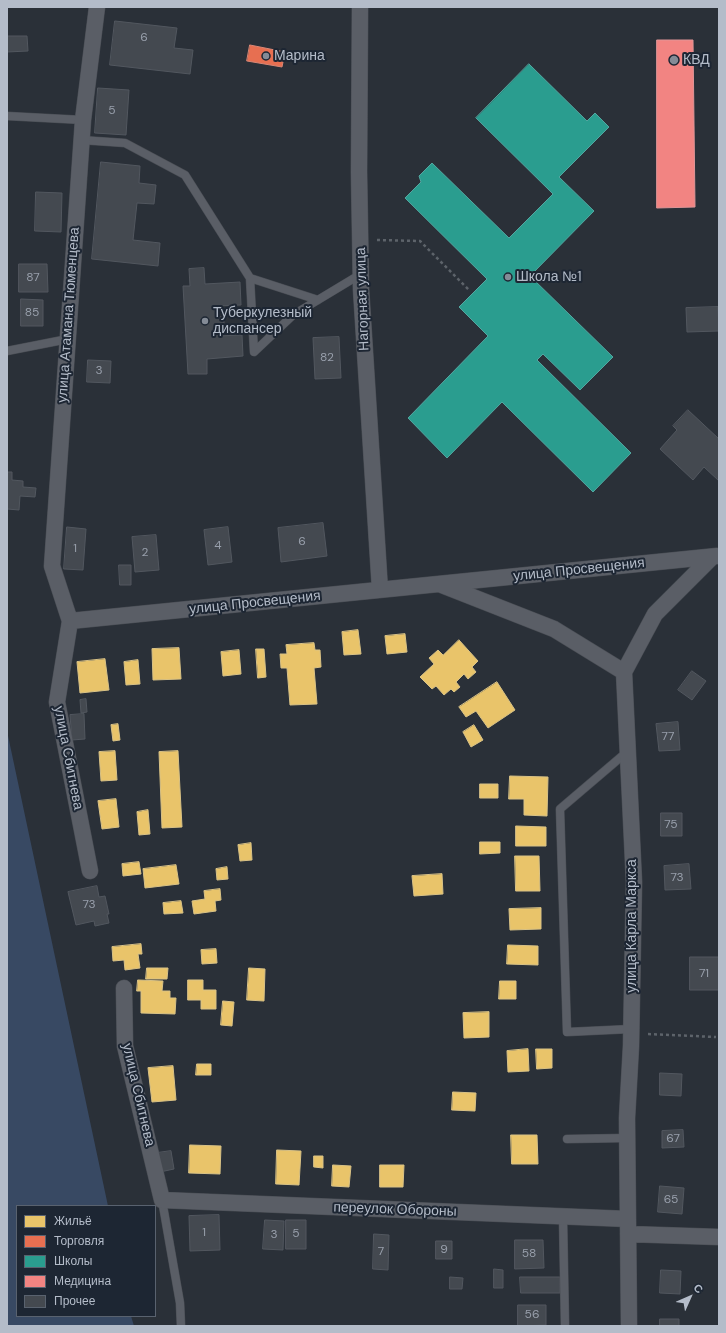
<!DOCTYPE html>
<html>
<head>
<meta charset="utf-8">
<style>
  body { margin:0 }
  #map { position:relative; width:726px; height:1333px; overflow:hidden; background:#2a3038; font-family:"DM Sans",sans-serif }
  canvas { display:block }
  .frame { position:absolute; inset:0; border:8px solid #b4bcc9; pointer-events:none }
  .legend { position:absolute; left:16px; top:1205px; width:140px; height:112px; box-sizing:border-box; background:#1d2633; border:1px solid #59626f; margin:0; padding:5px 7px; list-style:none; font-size:12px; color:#b4bcc9 }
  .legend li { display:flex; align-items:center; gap:8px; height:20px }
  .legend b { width:20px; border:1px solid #59626f }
  .north { position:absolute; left:670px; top:1277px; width:40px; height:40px; -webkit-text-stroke:3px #1d2633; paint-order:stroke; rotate:45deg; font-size:11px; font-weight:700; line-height:16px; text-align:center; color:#b4bcc9 }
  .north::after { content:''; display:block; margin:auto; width:14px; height:18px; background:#b4bcc9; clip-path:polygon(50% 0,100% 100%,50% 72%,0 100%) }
</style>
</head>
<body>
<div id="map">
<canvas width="726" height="1333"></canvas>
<div class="frame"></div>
<ul class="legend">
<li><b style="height:11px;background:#e9c46a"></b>Жильё</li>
<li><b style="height:11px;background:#e76f51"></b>Торговля</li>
<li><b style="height:11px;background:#2a9d8f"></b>Школы</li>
<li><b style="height:11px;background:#f28482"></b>Медицина</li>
<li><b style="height:11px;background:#444950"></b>Прочее</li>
</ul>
<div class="north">С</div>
</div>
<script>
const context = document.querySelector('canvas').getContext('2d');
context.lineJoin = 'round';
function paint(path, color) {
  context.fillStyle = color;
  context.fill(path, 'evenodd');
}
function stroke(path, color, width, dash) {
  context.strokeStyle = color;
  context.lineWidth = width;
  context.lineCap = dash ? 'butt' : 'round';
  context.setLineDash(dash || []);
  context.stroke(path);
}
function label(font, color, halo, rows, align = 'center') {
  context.font = font + ' "DM Sans",sans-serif';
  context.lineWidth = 4;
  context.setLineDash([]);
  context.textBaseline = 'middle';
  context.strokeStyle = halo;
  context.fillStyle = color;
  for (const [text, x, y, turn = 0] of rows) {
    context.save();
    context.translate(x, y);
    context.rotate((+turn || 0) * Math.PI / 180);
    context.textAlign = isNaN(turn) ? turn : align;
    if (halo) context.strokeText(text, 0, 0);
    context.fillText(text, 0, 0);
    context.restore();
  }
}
paint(new Path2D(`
  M7,731L108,1206H17V1316H131L134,1326H7Z`), '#384963');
const homes = new Path2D(`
  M358,630L361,654L344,655L342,632Z
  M405,634L407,652L387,654L385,636Z
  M459,640L478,661L472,667L476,672L468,679L464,674L456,682L460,687L454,692L451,689L444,695L436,686L432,689L420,677L434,664L429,658L438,650L443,655Z
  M314,643L315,650H320L321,667L314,668L317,704L290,705L287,668H281L280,654H287L286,645Z
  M179,648L181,679L153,680L152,649Z
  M256,649H264L266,677L258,678Z
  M239,650L241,674L223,676L221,652Z
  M105,659L109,690L80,693L77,662Z
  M138,660L140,684L126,685L124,662Z
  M497,682L515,710L488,728L476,711L466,717L459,707Z
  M118,724L120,740L113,741L111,725Z
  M474,725L483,740L471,747L463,732Z
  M115,751L117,780L101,781L99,752Z
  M178,751L182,827L162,828L159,752Z
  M510,776L548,777L547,816L524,815V799H509Z
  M480,784H498V798H480Z
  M116,799L119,827L102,829L98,801Z
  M148,810L150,834L139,835L137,812Z
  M516,826L546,827V846H516Z
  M480,842H500V853L480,854Z
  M251,843L252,860L240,861L238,845Z
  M515,856H539L540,891H516Z
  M139,862L141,874L123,876L122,864Z
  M176,865L179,884L145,888L143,869Z
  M227,867L228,879L217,880L216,869Z
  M442,874L443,894L414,896L412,876Z
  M220,889L221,900L215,901L216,911L194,914L192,901L205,899L204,891Z
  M181,901L183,913L164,914L163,903Z
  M541,908V929L510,930L509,909Z
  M141,944L142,954H138L140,968L125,970L124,960L113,961L112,947Z
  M508,945L538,946V965L507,964Z
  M216,949L217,963L202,964L201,950Z
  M147,968H168L167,979H146Z
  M249,968L265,969L264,1001L247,1000Z
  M138,980L163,981L162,991H170V998H176L175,1014L141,1013V991H137Z
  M188,980H203V990H216V1009H201V1000H188Z
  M500,981H516V999H499Z
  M223,1001L234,1002L232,1026L221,1025Z
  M489,1012V1037L464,1038L463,1013Z
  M528,1049L529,1071L508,1072L507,1051Z
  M536,1049H552V1068L537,1069Z
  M197,1064H211V1075H196Z
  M173,1066L176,1100L152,1102L148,1068Z
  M453,1092L476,1093L475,1111L452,1110Z
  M511,1135H537L538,1164H512Z
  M190,1145L221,1146L220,1174L189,1173Z
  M277,1150L301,1151L299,1185L276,1184Z
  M314,1156H323V1168L314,1167Z
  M333,1165L351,1166L349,1187L332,1186Z
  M380,1165H404L403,1187H380Z`);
paint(homes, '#e9c46a');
stroke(homes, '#d9c286', 1);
const shops = new Path2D(`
  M250,45L285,52L282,67L247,61Z`);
paint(shops, '#e76f51');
stroke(shops, '#d88675', 1);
const schools = new Path2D(`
  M529,64L587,121L595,113L609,127L559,177L594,211L530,276L613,357L580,390L543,354L537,360L631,453L593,492L502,402L447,458L408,418L488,336L459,307L487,279L405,198L421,182L419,176L432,163L509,238L553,194L476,118Z`);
paint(schools, '#2a9d8f');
stroke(schools, '#53a6a0', 1);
const health = new Path2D(`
  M657,40H693L695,207L657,208Z`);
paint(health, '#f28482');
stroke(health, '#df9597', 1);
const building = new Path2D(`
  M115,21L177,28L174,48L193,50L190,74L110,65Z
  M7,36H27L28,51L7,52Z
  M98,88L129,90L126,135L95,133Z
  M101,162L140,166L139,183L156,185L154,204L137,203L133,240L160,243L158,266L92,259Z
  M36,192L62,193L61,232L35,231Z
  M19,264H47L48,292H19Z
  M204,268L205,284L240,282L241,305L217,306V317H224V325L218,326V336L242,335L243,356L207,359V374H188L183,286H190L189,269Z
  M21,299L43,300V326H21Z
  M718,307L719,331L687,332L686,308Z
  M339,337L341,378L315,379L313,338Z
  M88,360L111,361L110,383L87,382Z
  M688,410L719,439V481L704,467L693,480L660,449L677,430L673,426Z
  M7,472H12V480L23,481V487L36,488L35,497L20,496L19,510L7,509Z
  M323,523L327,556L281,562L278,528Z
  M67,527L86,529L83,570L64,569Z
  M228,527L232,562L208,565L204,530Z
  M156,535L159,570L135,572L132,537Z
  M119,565H131V585H120Z
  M692,671L706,681L692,700L678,690Z
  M86,699L87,712L81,713L80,700Z
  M84,714L85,739L72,740L70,715Z
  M678,722L680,750L659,751L656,724Z
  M661,813H682V836H661Z
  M689,864L691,889L665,890L664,866Z
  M97,886L99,897L105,896L109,914H107L109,923L95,926L94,921L76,925L68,892Z
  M690,957H719V990H690Z
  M660,1073L682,1074L681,1096L660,1095Z
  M683,1130L684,1147L662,1148V1131Z
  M171,1151L174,1169L160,1172L157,1153Z
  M660,1186L684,1188L682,1214L658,1212Z
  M219,1215L220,1250L190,1251L189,1216Z
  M265,1220L284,1221L283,1250L263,1249Z
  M286,1220H306V1249H286Z
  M374,1234L389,1235L388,1270L373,1269Z
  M515,1240H543L544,1268L515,1269Z
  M436,1241H452V1259H436Z
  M494,1269L503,1270V1288H494Z
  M661,1270L681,1271L680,1294L660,1293Z
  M450,1277L463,1278L462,1289H450Z
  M520,1277H560V1293H521Z
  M518,1305H546V1325L518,1326Z
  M660,1319H679V1326H660Z`);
paint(building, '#444950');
stroke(building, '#52575f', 1);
const service = new Path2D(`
  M7,116L83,120
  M81,140L125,143L185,175L250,278
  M318,300L250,278L254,352L293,315L361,274
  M7,351L68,339
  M628,751L560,809L567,1032L631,1029
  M567,1139L627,1138
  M162,1200L180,1303L181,1326
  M563,1217L565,1326`);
const minor = new Path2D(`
  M360,7L359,172L361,289L380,590
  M442,585L554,629L624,672
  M70,621L717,556
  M90,871L57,702L70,621L52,566L83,120L97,7
  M124,988L125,1046L162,1200L628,1219
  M628,1234L719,1237
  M629,1326L627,1118L631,1046L634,882L624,672L655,614L712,557`);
stroke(service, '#484c53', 9);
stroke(minor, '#484c53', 17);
stroke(new Path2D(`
  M377,240L420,241L469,290
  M648,1034L716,1037`), '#5d636a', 2.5, [3, 3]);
stroke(service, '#5a5e66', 8);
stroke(minor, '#5a5e66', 16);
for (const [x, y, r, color] of [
  [266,56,4,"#848b96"],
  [674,60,5,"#848b96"],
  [508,277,4,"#848b96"],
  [205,321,4,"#848b96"]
]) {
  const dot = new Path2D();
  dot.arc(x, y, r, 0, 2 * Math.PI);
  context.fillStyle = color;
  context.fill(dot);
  stroke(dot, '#1d2633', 1.5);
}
label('12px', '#989fab', null, [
  ["6",144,38],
  ["5",112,111],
  ["87",33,278],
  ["85",32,313],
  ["82",327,358],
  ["3",99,371],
  ["6",302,542],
  ["4",218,546],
  ["1",75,549],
  ["2",145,553],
  ["77",668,737],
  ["75",671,825],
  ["73",677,878],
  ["73",89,905],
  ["71",704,974],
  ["67",673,1139],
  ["65",671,1200],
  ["1",204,1233],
  ["5",296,1234],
  ["3",274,1235],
  ["9",444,1250],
  ["7",381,1252],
  ["58",529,1254],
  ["56",532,1315]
]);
label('14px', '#b4bcc9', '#1d2633', [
  ["Марина",274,56],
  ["КВД",683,60],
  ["Школа №1",516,277],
  ["Туберкулезный",213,313],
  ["диспансер",213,329]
], 'left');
label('14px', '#b4bcc9', '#1d2633', [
  ["Нагорная улица",363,299,-92],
  ["улица Атамана Тюменцева",69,315,-86],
  ["улица Просвещения",579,570,-6],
  ["улица Просвещения",255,603,-6],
  ["улица Сбитнева",68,758,79],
  ["улица Карла Маркса",632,926,-90],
  ["улица Сбитнева",138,1095,77],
  ["переулок Обороны",395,1210,2]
]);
</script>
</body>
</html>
